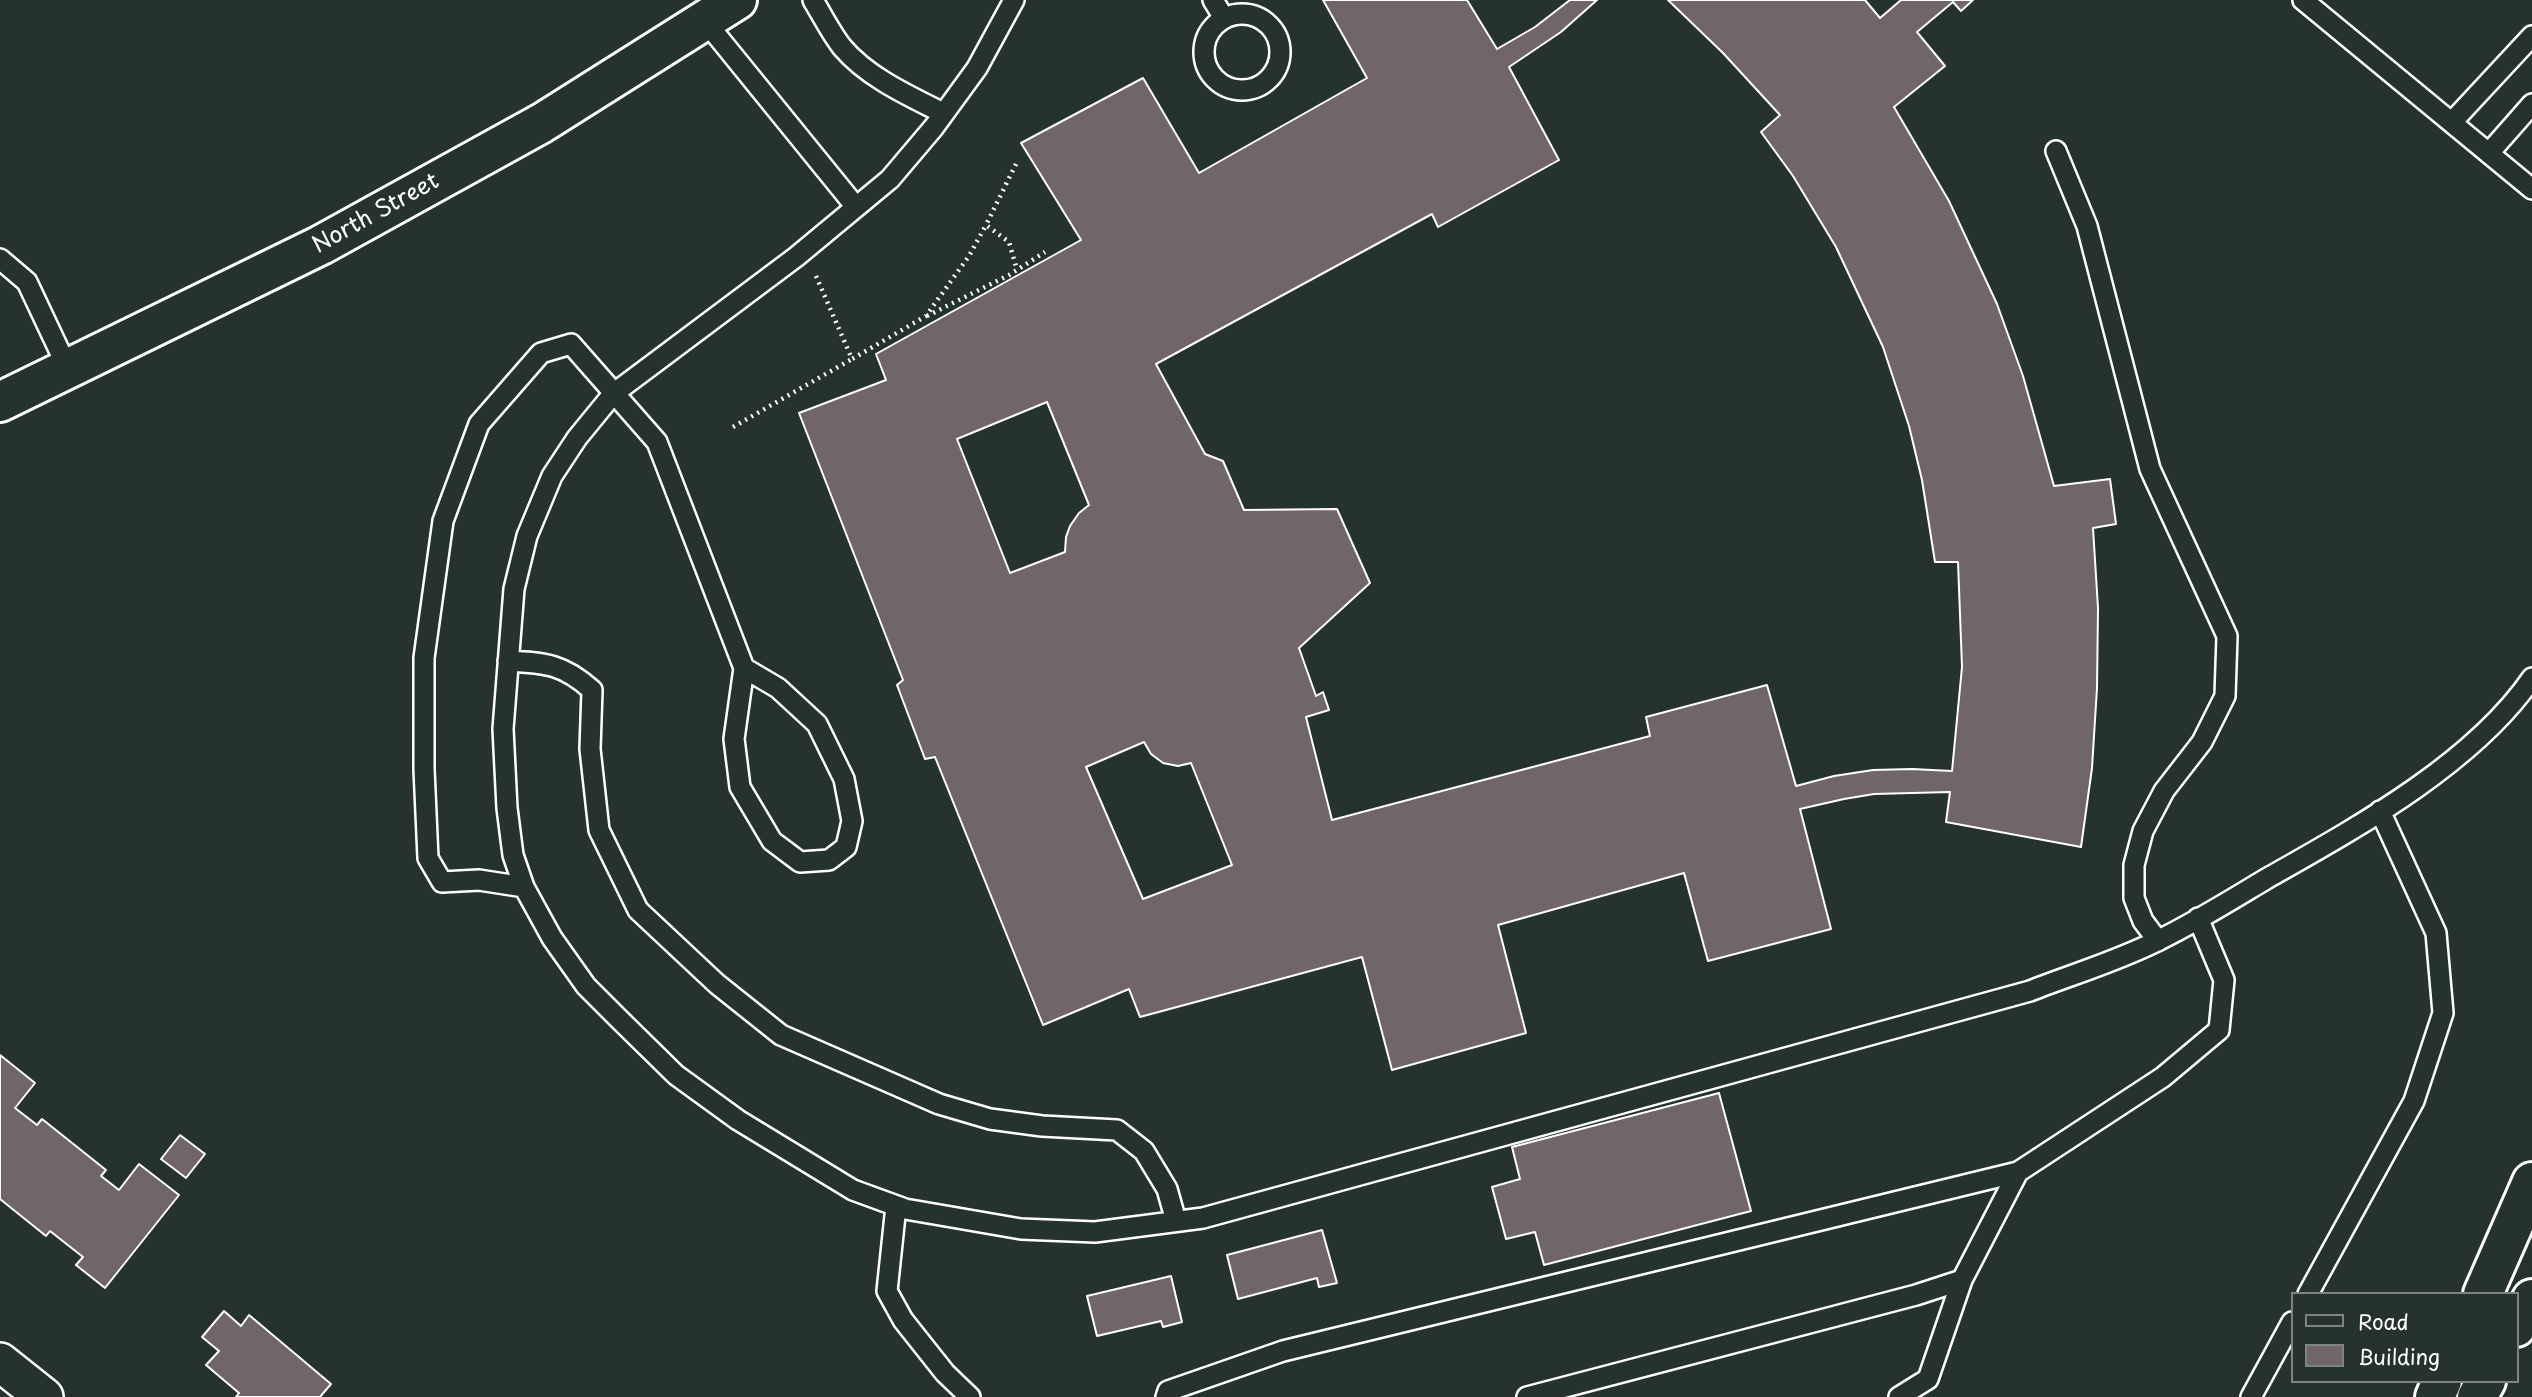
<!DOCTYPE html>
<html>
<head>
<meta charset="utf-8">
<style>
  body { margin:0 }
  #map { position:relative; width:2532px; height:1397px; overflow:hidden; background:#26332d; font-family:"Playpen Sans",sans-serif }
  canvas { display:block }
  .legend { position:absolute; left:2291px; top:1292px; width:228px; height:91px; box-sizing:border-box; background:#26332d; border:2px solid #7d8581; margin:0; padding:9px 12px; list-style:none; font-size:21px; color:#fff }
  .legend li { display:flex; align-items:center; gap:14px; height:35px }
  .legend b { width:35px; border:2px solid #7d8581 }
</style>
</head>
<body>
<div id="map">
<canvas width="2532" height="1397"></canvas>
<ul class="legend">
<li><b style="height:9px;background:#26332d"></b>Road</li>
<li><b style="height:19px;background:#70656b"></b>Building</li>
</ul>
</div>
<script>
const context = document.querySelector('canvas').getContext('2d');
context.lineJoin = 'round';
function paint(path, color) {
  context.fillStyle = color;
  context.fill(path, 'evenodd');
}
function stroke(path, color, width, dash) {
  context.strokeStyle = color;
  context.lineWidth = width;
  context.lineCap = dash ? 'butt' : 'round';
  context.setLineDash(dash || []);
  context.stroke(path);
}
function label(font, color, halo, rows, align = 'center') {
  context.font = font + ' "Playpen Sans",sans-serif';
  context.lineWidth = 6;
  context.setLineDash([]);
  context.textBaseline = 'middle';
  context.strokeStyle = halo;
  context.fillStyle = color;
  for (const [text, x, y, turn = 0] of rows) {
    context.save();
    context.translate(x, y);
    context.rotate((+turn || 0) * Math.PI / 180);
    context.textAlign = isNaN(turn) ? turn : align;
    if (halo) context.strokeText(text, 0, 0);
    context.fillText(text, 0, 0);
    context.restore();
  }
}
const building = new Path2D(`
  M1323,0H1467L1497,49L1535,27L1570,0H1597L1561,32L1509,67L1559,160L1438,227L1432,214L1156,364L1205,454L1223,461L1244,510L1337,509L1370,583L1299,648L1316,696L1323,692L1329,710L1306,717L1332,820L1650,736L1646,717L1767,685L1796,786L1834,776L1873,770L1912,769L1952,771L1962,667L1958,562H1935L1922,480L1909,426L1883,347L1836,247L1793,176L1761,132L1780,115L1723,53L1668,0H1865L1880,18L1901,0H1973L1961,11L1953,2L1917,32L1945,66L1894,107L1949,201L1997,304L2023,376L2054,486L2110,479L2116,524L2093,528L2098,608L2097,688L2092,768L2081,847L1946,822L1950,792L1874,794L1844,799L1800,809L1831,929L1708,961L1684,873L1498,925L1526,1033L1392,1070L1362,957L1140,1017L1129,989L1043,1025L935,757L925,759L897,685L903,680L799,413L886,380L876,354L1081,240L1021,143L1143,78L1199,173L1367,78ZM1047,402L1089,505L1079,513L1070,526L1066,537L1065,552L1010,573L957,439ZM1144,742L1151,754L1163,763L1178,766L1191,763L1232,865L1143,899L1086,767Z
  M0,1055L35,1083L15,1108L37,1125L42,1119L106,1170L101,1176L119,1190L139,1164L179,1195L105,1288L76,1265L83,1257L50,1231L46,1236L0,1199Z
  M1719,1093L1751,1211L1544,1265L1535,1232L1506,1239L1492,1187L1520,1179L1512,1147Z
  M180,1135L205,1154L186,1178L161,1159Z
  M1322,1230L1337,1283L1319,1287L1317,1278L1238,1299L1227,1255Z
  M1171,1276L1182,1322L1163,1327L1161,1321L1097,1336L1087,1296Z
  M224,1311L241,1326L249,1315L331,1384L320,1397H236L239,1393L206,1365L219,1351L202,1337Z`);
paint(building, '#70656b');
stroke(building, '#fff', 2);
const service = new Path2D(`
  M813,0C822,15 831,33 842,47C867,77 909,96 943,113
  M1014,0L977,68L934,127L890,179L796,257L613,394L577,438L552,476L527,536L514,589L503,729L507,808L513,855L524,887L552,938L586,986L619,1019L676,1075L738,1120L853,1190L905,1209L1021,1229L1095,1232L1203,1218L2030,991C2073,974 2118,961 2159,940C2196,922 2231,900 2266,879C2356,828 2473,764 2532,678
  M1213,0L1224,18
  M2303,0L2532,189
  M1204 52a38 38 0 1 1 76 0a38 38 0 1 1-76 0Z
  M705,21L856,207
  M2452,122L2532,36
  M2056,151L2087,226L2150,469L2227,636L2225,696L2202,742L2164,791L2143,831L2134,865V898L2143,921L2158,941
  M2489,153L2532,104
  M0,259L27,282L68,369
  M508,661C546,663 563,664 592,690L590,749L599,830L638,910L717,984L781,1035L939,1104L990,1119L1042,1126L1117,1130L1144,1151L1167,1189L1176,1221
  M524,887L479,880L442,882L428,858L424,769V658L443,521L479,424L541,353L571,344L657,442L744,668L778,688L817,724L844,779L852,821L846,847L829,860L800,862L772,841L740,787L734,739L744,668
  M896,1206L887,1291L903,1320L945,1373L970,1397
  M2308,1294L2414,1101L2443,1013L2436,933L2380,811
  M1166,1397L1168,1391L1283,1351L2018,1172L2163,1077L2219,1030L2224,980L2198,918
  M1527,1397L1916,1295L1962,1280L2018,1172
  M1899,1397L1928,1379L1962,1280
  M2251,1397L2292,1322`);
const minor = new Path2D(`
  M0,1362L44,1397`);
const secondary = new Path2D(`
  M0,402L321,245L542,123L737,0
  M2483,1294L2532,1182
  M2516,1327L2532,1299
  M2435,1397L2442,1381
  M2477,1397L2486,1381`);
stroke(service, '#fff', 24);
stroke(minor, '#fff', 42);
stroke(secondary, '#fff', 44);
stroke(new Path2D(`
  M1016,164L986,225L1009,242L1017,270
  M816,276L852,359L926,316L969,256L986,225
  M927,316L1009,275L1045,252
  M733,427L852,359`), '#fff', 4.5, [2, 5]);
stroke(service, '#26332d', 19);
stroke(minor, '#26332d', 37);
stroke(secondary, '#26332d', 38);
label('23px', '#fff', '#26332d', [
  ["North Street",376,214,-29]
]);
</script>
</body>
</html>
